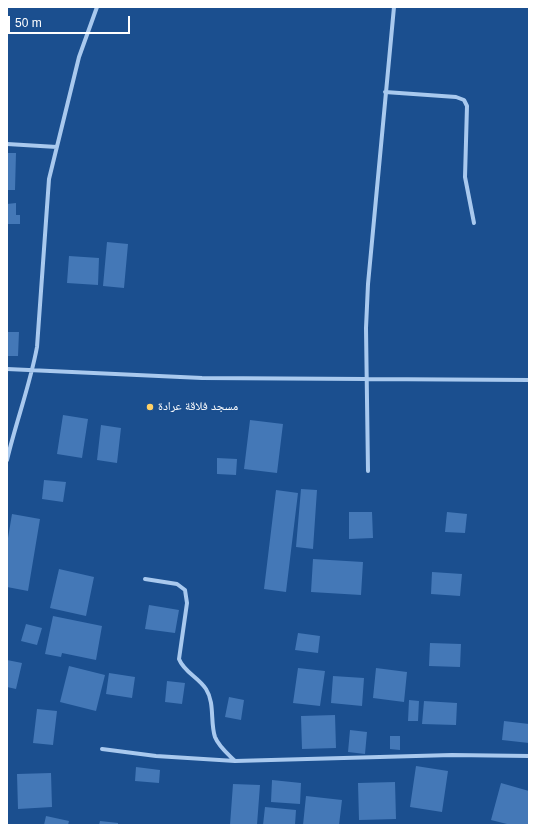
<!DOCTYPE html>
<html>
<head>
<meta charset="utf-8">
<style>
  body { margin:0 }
  #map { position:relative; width:536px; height:832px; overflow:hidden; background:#1b4f8f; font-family:Helvetica,sans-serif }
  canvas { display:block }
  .frame { position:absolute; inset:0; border:8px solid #fff; pointer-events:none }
  .scale { position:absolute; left:8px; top:16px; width:122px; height:18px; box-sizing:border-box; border:2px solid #fff; border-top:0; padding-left:5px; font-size:12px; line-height:14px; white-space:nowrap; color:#fff; -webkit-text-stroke:3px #1b4f8f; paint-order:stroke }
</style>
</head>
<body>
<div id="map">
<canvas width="536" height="832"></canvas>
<div class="frame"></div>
<div class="scale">50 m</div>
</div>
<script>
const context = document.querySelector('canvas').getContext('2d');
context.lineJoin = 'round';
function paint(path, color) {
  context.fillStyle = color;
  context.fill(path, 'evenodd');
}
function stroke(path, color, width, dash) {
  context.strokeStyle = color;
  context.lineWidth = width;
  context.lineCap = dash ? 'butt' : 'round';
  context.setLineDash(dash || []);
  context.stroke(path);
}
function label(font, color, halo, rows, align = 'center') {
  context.font = font + ' Helvetica,"Noto Naskh Arabic",sans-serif';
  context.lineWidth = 3;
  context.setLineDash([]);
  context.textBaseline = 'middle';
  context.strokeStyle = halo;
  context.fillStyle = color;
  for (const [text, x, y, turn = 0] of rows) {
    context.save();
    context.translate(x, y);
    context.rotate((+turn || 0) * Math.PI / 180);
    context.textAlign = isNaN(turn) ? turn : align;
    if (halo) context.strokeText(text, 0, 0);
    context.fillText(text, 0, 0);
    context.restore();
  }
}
paint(new Path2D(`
  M7,153H16L15,190H7Z
  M16,203V215H20V224H7V204Z
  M107,242L128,244L124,288L103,286Z
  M69,256L99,258L98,285L67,283Z
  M7,332H19L18,356H7Z
  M63,415L88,419L82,458L57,454Z
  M250,420L283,424L277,473L244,469Z
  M101,425L121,428L117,463L97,460Z
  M217,458L237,459L236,475L217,474Z
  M44,480L66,482L63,502L42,499Z
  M301,489L317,490L313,549L296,547Z
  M276,490L298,493L286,592L264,589Z
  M349,512H372L373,538L349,539Z
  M447,512L467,514L465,533L445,532Z
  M12,514L40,519L28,591L7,587V544Z
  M313,559L363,562L361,595L311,592Z
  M59,569L94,577L86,616L50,608Z
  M432,572L462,574L460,596L431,594Z
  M149,605L179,610L175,633L145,629Z
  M53,616L102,626L96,660L62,653L61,657L45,654Z
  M26,624L42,628L37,645L21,641Z
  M298,633L320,636L318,653L295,650Z
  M430,643L461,644L460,667L429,666Z
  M7,660L22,663L16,689L7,687Z
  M69,666L105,675L96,711L60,702Z
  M298,668L325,671L320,706L293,703Z
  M376,668L407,672L404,702L373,698Z
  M109,673L135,677L132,698L106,694Z
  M333,676L364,678L362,706L331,703Z
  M167,681L185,683L182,704L165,702Z
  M229,697L244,700L241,720L225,717Z
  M409,700L419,701L418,721H408Z
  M424,701L457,703L456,725L422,724Z
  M37,709L57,711L53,745L33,743Z
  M335,715L336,748L302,749L301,716Z
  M504,721L529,724V743L502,740Z
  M350,730L367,732L365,754L348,752Z
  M390,736H400V750L390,749Z
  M416,766L448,771L442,812L410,807Z
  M136,767L160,770L159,783L135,781Z
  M51,773L52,807L18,809L17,774Z
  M272,780L301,783L300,804L271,802Z
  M395,782L396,819L359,820L358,783Z
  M501,783L529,791V825H511L491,820Z
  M233,784L260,785L257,825H230Z
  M306,796L342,800L339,825H303Z
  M265,807L296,810L295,825H263Z
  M46,816L69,821L68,825H44Z
  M100,821L118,823V825H99Z`), '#4478b7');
stroke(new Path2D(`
  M385,92L456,97L464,100L467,106L465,177L474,223
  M7,144L57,147
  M7,369L202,378L529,380
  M7,460C16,422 30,385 37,347L49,179L79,57L97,7
  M368,471L366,328L368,284L394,7
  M145,579L177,584L185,590L187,603L179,659C184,672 198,677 206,689C215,703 210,722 215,737C219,747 228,754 235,761
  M102,749L156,756L235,761L452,755L529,756`), '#a9c9ee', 4);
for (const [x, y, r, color] of [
  [150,407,4,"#ffd166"]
]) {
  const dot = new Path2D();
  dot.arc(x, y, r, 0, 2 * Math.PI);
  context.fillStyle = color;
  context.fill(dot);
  stroke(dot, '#1b4f8f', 1.5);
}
label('12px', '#fff', '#1b4f8f', [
  ["مسجد فلاقة عرادة",158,407]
], 'left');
</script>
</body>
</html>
